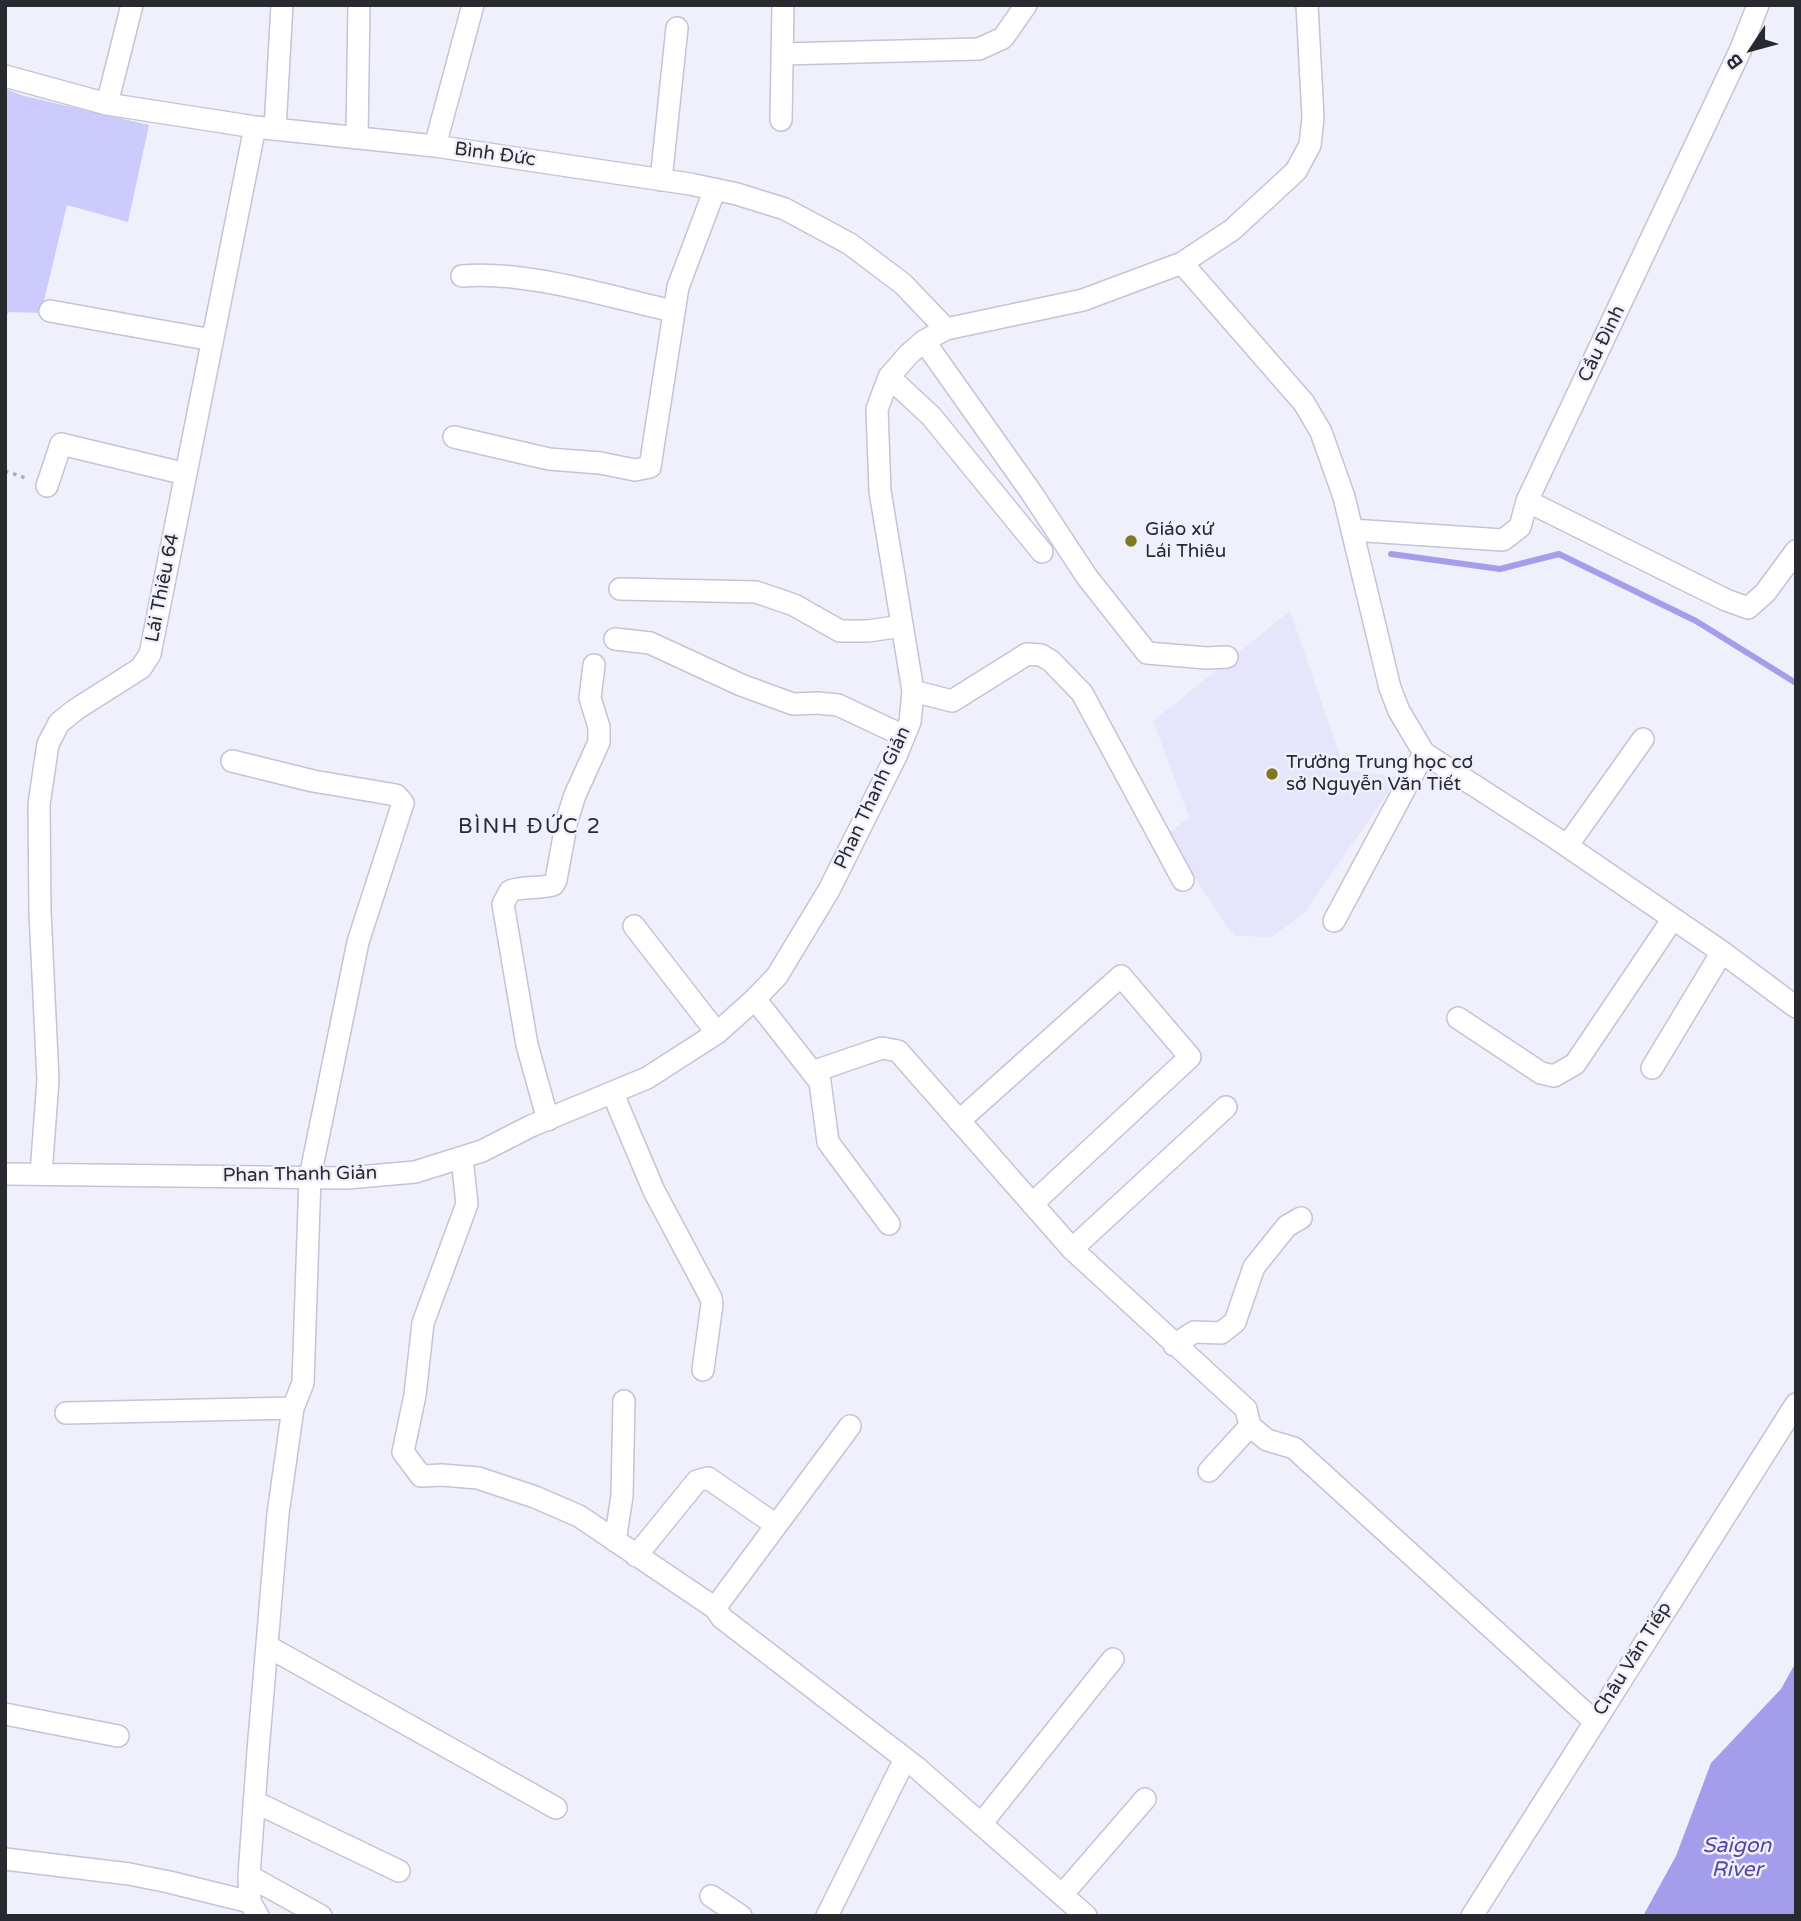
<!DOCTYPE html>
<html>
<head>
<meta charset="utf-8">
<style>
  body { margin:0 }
  #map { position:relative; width:1801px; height:1921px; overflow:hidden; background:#f0f0fc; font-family:"Varela Round",sans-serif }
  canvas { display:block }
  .frame { position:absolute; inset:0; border:7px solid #292930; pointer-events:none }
  .north { position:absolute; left:1717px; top:14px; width:70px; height:70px; -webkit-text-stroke:5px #f0f0fc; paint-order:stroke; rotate:234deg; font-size:19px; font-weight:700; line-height:28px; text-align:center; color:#292930 }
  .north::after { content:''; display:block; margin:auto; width:24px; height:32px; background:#292930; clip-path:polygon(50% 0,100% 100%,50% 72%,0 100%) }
</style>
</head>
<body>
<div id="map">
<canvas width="1801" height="1921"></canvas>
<div class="frame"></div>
<div class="north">B</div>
</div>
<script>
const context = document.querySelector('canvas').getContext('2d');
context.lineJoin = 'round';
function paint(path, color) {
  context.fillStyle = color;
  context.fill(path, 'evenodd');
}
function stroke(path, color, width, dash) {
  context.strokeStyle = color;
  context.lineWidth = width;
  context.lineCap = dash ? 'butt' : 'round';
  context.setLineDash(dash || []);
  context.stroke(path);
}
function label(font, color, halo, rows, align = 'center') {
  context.font = font + ' "Varela Round",sans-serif';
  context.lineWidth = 5;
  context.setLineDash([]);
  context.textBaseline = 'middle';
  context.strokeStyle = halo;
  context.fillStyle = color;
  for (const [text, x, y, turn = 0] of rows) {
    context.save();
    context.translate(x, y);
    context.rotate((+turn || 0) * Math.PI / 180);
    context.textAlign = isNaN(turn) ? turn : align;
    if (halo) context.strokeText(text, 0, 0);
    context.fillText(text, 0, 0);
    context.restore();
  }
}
paint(new Path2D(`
  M1290,611L1345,770L1399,777L1304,913L1272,937L1236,936L1227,927L1167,835L1189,817L1153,721Z`), '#e6e5fc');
paint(new Path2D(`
  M5,89L24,96L149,125L128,222L67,205L41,313L9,312L5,318Z`), '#cdcafd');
paint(new Path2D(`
  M1796,1662V1916H1643L1676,1856L1711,1763L1781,1689Z`), '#a49dec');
stroke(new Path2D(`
  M1391,554L1500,569L1559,554L1696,621L1796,683`), '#a49dec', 6);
const minor = new Path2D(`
  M782,54L979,49L1003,38L1026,5
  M5,76L107,104L255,127L435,146L690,184L737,194L785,209L850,244L903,284L946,329
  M107,104L132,5
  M781,120L783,5
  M275,129L282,5
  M357,138L359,5
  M435,146L473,5
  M661,180L677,28
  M1182,263L1304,403L1321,432L1344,497L1390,688L1399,711L1424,753L1557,839L1722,952L1796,1007
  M462,276C525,270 610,297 673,311
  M50,311L212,340
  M924,341L1031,492L1087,577L1147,653L1207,658L1227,657
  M889,377L931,416L1042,552
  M454,437L549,459L600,463L635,470L650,467L678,287L715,189
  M47,486L61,444L186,474
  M1527,501L1726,600L1748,608L1765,593L1796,551
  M1352,530L1503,540L1520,527L1527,501L1740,51L1758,5
  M620,589L756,592L794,605L840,631H868L902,626
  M615,639L650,643L741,685L793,704L818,703L838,705L904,736
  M913,691L952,701L1027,654L1041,655L1051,661L1082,693L1183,880
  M232,761L313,781L396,795L403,803L358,942L310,1177L303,1383L293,1408L278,1514L258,1751L249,1876L250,1902L258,1916
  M1567,846L1643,739
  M1334,921L1424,753
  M634,926L717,1033
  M755,999L820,1082L828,1142L889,1224
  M1458,1018L1541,1073L1554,1076L1575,1064L1672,920
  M1652,1068L1722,952
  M812,1072L882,1048L898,1051L1072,1249L1246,1409L1250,1426L1209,1471
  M613,1094L654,1191L711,1298L712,1304L703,1370
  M548,1120L527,1045L503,904L510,891C524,886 539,889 553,885L556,880L567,820L575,795L599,742V727L590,698L594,665
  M959,1121L1121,976L1190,1057L1032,1204
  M462,1158L467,1204L423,1323L415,1395L403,1452L421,1476L442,1475L478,1478L535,1497L579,1516L715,1608L722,1618L916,1767L1086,1916
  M5,1174L347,1178L415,1172L482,1151L531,1126L647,1078L717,1033L755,999L777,976L829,890L896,756L910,722L913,691L880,491L877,409L889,377L909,354L924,341L946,329L1083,300L1182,263L1232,230L1296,171L1310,145L1313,117L1307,5
  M41,1174L48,1080L40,912L39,804L48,744L59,723L75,710L141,668L150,654L255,127
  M1072,1249L1226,1107
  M1174,1345L1194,1332L1221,1333L1235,1322L1254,1267L1287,1226L1301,1218
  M66,1413L293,1408
  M1250,1426L1267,1440L1294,1448L1594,1721
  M615,1541L622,1496L624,1401
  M636,1556L697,1481L708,1478L776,1525
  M715,1608L850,1426
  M267,1646L556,1808
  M5,1714L118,1736
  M255,1802L399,1871
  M981,1824L1113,1659
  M5,1859L129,1874L169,1882L250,1902
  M249,1876L321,1916
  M1062,1895L1145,1799
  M711,1896L741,1916
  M827,1916L905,1759
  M1472,1916L1796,1404`);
stroke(minor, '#c4c3d7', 24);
stroke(new Path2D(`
  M5,471L29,479`), '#adadb8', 3.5, [3.5, 5]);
stroke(minor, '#fff', 21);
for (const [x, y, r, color] of [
  [1131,541,7,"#7d7a21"],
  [1272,774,7,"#7d7a21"]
]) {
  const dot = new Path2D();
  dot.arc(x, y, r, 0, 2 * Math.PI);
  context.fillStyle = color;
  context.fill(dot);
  stroke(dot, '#f0f0fc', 2.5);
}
label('19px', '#292930', '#f0f0fc', [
  ["Bình Đức",495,155,8],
  ["Cầu Đình",1602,344,-64],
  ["Lái Thiêu 64",163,588,-79],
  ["Phan Thanh Giản",873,798,-65],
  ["Phan Thanh Giản",300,1175,-1],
  ["Châu Văn Tiếp",1633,1659,-58]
]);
label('19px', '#292930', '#f0f0fc', [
  ["Giáo xứ",1145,530],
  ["Lái Thiêu",1145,552],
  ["Trường Trung học cơ",1286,763],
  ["sở Nguyễn Văn Tiết",1286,785]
], 'left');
context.letterSpacing = '2px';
label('21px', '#292930', '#f0f0fc', [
  ["BÌNH ĐỨC 2",530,827]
]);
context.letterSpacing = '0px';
label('italic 21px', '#5545a1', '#f0f0fc', [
  ["Saigon",1737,1846],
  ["River",1737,1870]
]);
</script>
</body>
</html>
